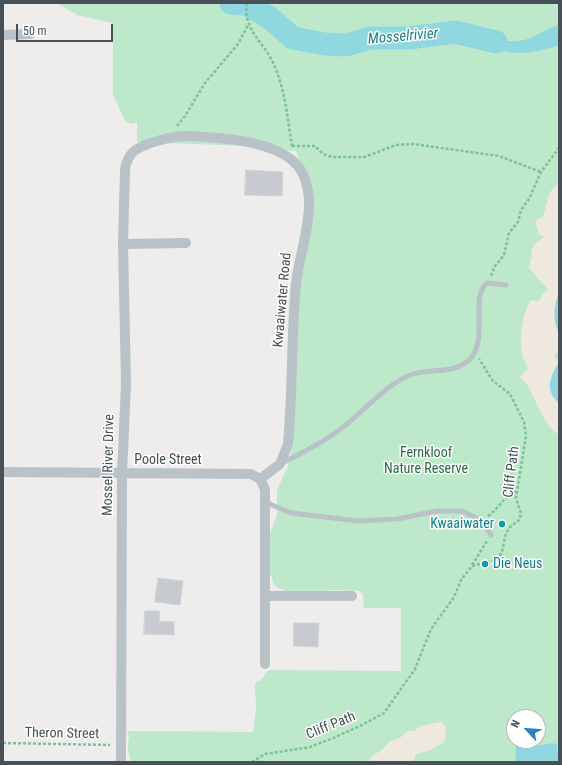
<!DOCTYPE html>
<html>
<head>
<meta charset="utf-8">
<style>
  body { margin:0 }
  #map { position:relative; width:562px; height:765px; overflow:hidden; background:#efecec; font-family:"Roboto Condensed",sans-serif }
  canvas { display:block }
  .frame { position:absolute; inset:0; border:4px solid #475157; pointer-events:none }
  .north { position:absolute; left:506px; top:709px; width:40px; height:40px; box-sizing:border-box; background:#fff; border:1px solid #b5b9bc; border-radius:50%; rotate:296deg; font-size:11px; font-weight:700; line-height:16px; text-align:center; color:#475157 }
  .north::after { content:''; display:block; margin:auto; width:14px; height:18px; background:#2d80c7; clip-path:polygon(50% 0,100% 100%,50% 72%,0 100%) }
  .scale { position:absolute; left:16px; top:24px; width:97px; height:18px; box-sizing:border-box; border:2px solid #475157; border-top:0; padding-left:5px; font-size:12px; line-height:14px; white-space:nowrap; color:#475157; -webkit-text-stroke:3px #fff; paint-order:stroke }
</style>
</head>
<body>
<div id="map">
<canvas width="562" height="765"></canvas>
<div class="frame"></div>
<div class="north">N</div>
<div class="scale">50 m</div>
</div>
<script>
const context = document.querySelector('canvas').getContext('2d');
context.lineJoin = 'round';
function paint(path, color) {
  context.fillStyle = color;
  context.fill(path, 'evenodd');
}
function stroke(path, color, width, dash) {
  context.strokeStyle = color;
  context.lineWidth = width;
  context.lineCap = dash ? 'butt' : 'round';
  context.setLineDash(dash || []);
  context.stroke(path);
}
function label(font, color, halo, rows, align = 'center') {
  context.font = font + ' "Roboto Condensed",sans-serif';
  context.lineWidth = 3;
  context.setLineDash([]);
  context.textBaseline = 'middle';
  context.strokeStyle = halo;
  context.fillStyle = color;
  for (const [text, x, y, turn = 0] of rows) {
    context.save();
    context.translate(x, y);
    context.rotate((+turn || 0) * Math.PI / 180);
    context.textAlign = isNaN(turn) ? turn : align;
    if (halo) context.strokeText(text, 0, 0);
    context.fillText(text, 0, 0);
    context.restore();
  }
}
paint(new Path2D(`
  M57,3H559V362L553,371L559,403V750L551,743L532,747L526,741H538V717H514V741H516L515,762H130C131,756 128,754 128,748C127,742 131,737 127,731L253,732L256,709L255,685L256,682L262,679L268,670L401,671V608H364L363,594L359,591L331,590L325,592L293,593L278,588L274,584L270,573V534L277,515V490L288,466L292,446L298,302L313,193L308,174L300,163L296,151L283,150L277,147L137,142V122L131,124L125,121L113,94V23L77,15Z`), '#bee8ca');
paint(new Path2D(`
  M559,182V349L554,356L559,362V434C547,431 534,397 528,386C526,382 522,381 520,377L528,368C527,363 524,361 523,357C518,338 522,318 530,300L539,301L543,294L548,290L529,268L532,256L531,250L535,244L544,237L539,234L535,222L543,216L550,192Z
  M441,722L445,726L446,737L443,743L428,751L416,754L413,762H362L370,760L372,756L382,750L390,741L400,738L407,731H414L420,726Z`), '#efe8de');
paint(new Path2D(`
  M559,25V45C520,58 505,55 469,37L466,32L470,30C488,37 511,46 530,38C540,34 549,27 559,25Z
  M559,292V333C552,320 554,305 559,292Z
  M559,362V403C544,390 550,377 559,362Z
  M516,741H526L532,747L551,743L557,744L559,762H515Z`), '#90d8e0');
stroke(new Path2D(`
  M231,3L246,4L270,18L293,38L325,44L346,45L370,38H409L455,32L496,42`), '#90d8e0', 23);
const building = new Path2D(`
  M246,170L283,172L282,196L245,195Z
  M158,578L183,581L180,605L155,602Z
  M145,611H160L159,621L174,622V635L144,634Z
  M294,623H319L318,647L294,646Z`);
paint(building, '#c7cace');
stroke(building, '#d1d3d7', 1);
stroke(new Path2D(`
  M247,3C243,27 259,38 270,57C285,83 287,117 292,146
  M177,126L185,116L205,83L238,44L248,25
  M292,146H315L323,154L332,157H364L396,145L413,144L499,156L541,172
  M491,276L495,266L504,255L509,233L518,222L521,210L529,199L541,172L559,148
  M488,516C501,507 501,498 517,491
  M472,565L487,541
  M3,743L110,745
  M252,762L265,754L310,747L331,739L362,725L384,713L415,669L431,629L454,597L461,580L472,566L495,560L502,553L505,536L509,528L519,520L521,514L516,498L526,436L524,422L510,394L493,381L479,359`), '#7bc298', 2.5, [3, 2]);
stroke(new Path2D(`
  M282,463C301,453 321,444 338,431C362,414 382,387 410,375C431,367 454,376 471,358C488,339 470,296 487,283L506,285
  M265,502L291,513L359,521L397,519L437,511H462L482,521L491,535`), '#b9c2c7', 5);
stroke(new Path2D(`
  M3,35L30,34
  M123,244L186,243
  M3,472L251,474L260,479L265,489V664
  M265,596H352
  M121,762L122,474L126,384L123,244L125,169C126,163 128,158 132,153C142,143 173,136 186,136C217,137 274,140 296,164C305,173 308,188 309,200C310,228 299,256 296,284C291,337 293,390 288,444L280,464L260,479`), '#b9c2c7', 10);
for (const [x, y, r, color] of [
  [502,524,4,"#0f9aa8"],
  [485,564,4,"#0f9aa8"]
]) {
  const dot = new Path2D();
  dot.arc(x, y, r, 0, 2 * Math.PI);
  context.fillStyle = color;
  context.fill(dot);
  stroke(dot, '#fff', 1.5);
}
label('14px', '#475157', '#fff', [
  ["Kwaaiwater Road",283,300,-85],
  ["Poole Street",168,460],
  ["Mossel River Drive",109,465,-89],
  ["Cliff Path",512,472,-83],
  ["Cliff Path",331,726,-22],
  ["Theron Street",62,734,1]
]);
label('14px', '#216f40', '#fff', [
  ["Fernkloof",426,453],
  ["Nature Reserve",426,469]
]);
label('14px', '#0d838f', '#fff', [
  ["Kwaaiwater",494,524],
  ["Die Neus",493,564,"left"]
], 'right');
label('italic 15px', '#1b818d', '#fff', [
  ["Mosselrivier",403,37,-5]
]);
</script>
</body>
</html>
